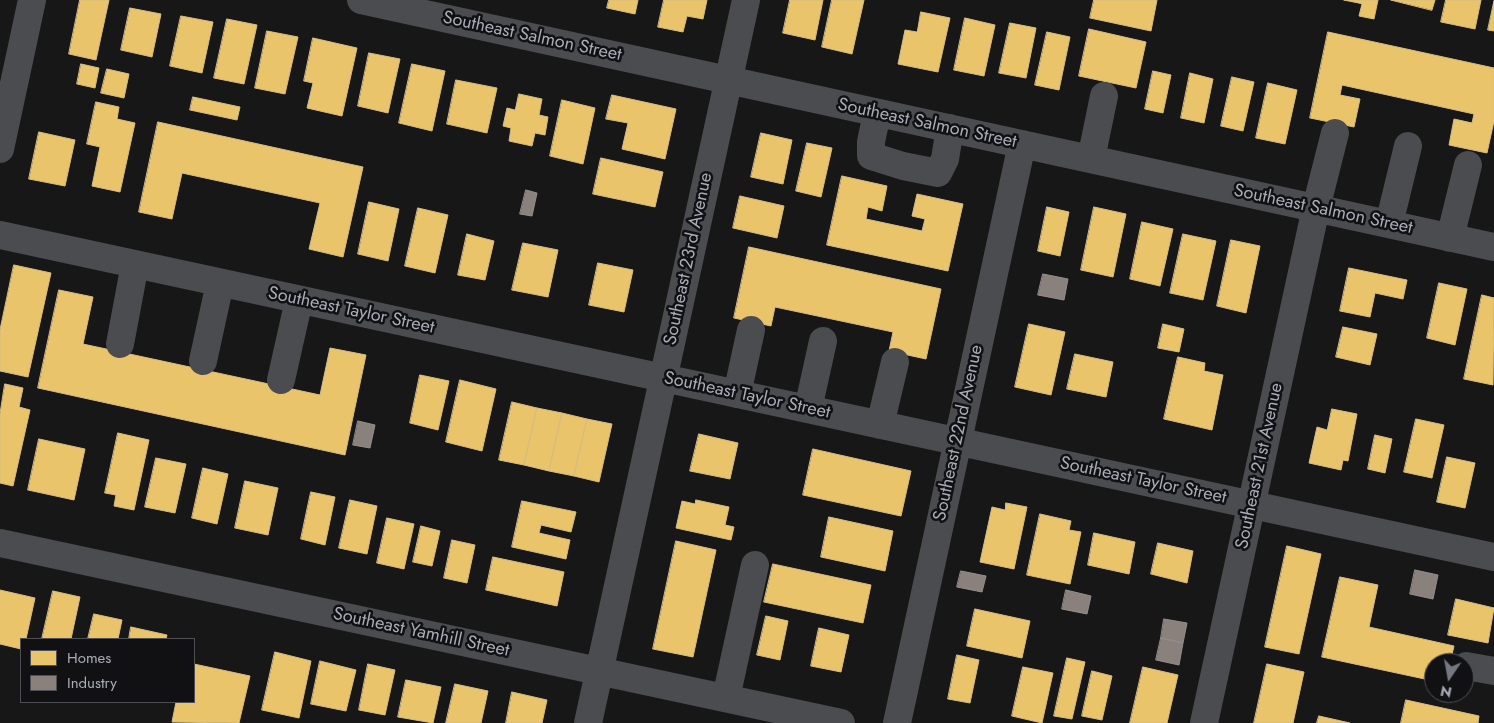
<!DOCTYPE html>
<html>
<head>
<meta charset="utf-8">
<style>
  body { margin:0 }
  #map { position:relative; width:1494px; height:723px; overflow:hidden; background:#171717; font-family:Jost,sans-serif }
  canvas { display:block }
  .legend { position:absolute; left:20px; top:638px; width:175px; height:65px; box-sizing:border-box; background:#111113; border:1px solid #4d4f55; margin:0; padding:6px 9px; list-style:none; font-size:15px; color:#a8adb8 }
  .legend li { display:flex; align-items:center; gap:10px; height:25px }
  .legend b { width:25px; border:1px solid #4d4f55 }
  .north { position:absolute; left:1424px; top:653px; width:50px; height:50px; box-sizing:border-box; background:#111113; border:1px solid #4d4f55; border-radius:50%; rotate:192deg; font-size:14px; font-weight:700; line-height:20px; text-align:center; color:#a8adb8 }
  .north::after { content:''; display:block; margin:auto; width:18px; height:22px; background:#757880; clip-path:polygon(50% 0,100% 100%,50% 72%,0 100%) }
</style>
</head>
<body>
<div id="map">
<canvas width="1494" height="723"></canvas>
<ul class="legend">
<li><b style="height:14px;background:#e9c46a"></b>Homes</li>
<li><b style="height:14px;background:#8a817c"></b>Industry</li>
</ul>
<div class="north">N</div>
</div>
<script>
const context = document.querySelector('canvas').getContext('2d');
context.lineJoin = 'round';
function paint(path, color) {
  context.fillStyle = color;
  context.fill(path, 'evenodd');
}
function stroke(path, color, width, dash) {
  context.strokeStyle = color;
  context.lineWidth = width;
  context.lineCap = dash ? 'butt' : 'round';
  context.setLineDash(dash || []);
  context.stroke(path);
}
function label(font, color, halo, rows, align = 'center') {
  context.font = font + ' Jost,sans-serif';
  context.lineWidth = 5;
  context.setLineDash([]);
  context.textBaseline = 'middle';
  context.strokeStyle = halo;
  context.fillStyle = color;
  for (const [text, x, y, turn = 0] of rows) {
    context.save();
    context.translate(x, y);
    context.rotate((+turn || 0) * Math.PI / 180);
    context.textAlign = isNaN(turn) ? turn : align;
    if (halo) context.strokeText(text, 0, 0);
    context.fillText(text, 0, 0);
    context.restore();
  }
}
const homes = new Path2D(`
  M80,0H109L96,60L69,54Z
  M609,0H638L635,14L607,8Z
  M664,0H707L703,19L687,16L683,32L658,27Z
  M790,0H823L815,40L783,33Z
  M832,0H864L852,54L822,47Z
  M1094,0H1157L1151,31L1090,18Z
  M1344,0H1378L1374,19L1359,16L1362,4Z
  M1391,0H1435L1432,10Z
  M1446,0H1481L1475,29L1441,22Z
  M1494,1V31L1488,30Z
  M130,8L161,14L152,57L121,50Z
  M921,12L950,18L938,72L898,64L905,30L917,32Z
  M181,16L213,22L202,73L170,66Z
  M965,18L995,25L984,76L954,70Z
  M227,19L257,25L244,84L214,78Z
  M1010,23L1036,28L1026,78L999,73Z
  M1089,29L1146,42L1136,88L1079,76Z
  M267,31L298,37L285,94L255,88Z
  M1047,32L1070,37L1059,90L1035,85Z
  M1328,32L1494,68V121L1487,153L1449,145L1454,119L1472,123L1474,114L1342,85L1340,95L1360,99L1354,127L1310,118Z
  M313,38L357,48L342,116L307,108L313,83L304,81Z
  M369,53L400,59L388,113L358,106Z
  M81,64L99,68L95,88L77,84Z
  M412,64L445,71L432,131L399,123Z
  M107,69L129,74L124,98L101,93Z
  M1153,71L1171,75L1163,113L1145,109Z
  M1190,73L1213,79L1204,123L1181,118Z
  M1232,77L1254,82L1243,131L1221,126Z
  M456,80L497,88L487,133L447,124Z
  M1268,83L1297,90L1285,144L1256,138Z
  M519,94L542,99L539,115L548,117L545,135L535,133L532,146L509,141L511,128L503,126L507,108L515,110Z
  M612,95L676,109L665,159L622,149L628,123L606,119Z
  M193,97L240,107L237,120L190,110Z
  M562,100L595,108L583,164L550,156Z
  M96,102L119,107L117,119L135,123L120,192L92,186L100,147L87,144Z
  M158,122L363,167L343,257L309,249L320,203L182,173L172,219L139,212Z
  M39,132L75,140L65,186L29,179Z
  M761,133L792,140L783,184L751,177Z
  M807,143L832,148L821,197L796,191Z
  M601,158L663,172L655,207L593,194Z
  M842,176L887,186L882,211L868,207L866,219L922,231L925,219L912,216L917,194L963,204L948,271L827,245Z
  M740,196L784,206L777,238L733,228Z
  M369,202L399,209L388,261L358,254Z
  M1047,207L1069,212L1060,256L1038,251Z
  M1094,207L1126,214L1113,277L1081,270Z
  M418,208L448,215L435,273L405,266Z
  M1142,222L1173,229L1160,286L1130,279Z
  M467,234L494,241L485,280L458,275Z
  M1183,234L1216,241L1203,300L1170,293Z
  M1231,240L1260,246L1246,313L1217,306Z
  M523,243L558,250L548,297L512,290Z
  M749,247L941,289L926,359L889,351L893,332L775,307L771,326L734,318Z
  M598,263L633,270L624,312L589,305Z
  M14,265L51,273L28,377L0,371V330Z
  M1349,268L1407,280L1403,299L1375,293L1370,317L1340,311Z
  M1439,283L1467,289L1455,345L1427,338Z
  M59,290L93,297L83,344L320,395L330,348L366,355L345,455L38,388Z
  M1482,295L1494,298L1493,385L1464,379Z
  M1029,324L1065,332L1051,395L1015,387Z
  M1163,324L1184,329L1179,352L1158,348Z
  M1343,327L1377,334L1370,365L1336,357Z
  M1075,354L1113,362L1106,397L1067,389Z
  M1178,357L1205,363L1204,371L1223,375L1212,430L1164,419Z
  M420,375L449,381L438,430L410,423Z
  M460,380L496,389L482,451L446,442Z
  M5,384L23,388L19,407L30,410L13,486L0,483V414Z
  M512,402L537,408L524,465L499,460Z
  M537,408L562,413L549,471L524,465Z
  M1332,409L1357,414L1348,461L1343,460L1341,470L1309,463L1317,427L1327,430Z
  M562,413L587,419L574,476L549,471Z
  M587,419L612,424L599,482L574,476Z
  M1416,419L1444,425L1432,478L1404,472Z
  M118,433L149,440L134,510L114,506L116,495L105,493Z
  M699,434L738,443L730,479L690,471Z
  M1375,435L1392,439L1385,473L1368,469Z
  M39,439L85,449L74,500L28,490Z
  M813,449L911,471L901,516L803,495Z
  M1447,457L1475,463L1465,508L1437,502Z
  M156,458L186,464L175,513L145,507Z
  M203,468L228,474L217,524L192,518Z
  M245,481L278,488L268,535L235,528Z
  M311,492L335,497L325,545L301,539Z
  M350,500L377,506L367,554L339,548Z
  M696,500L729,507L725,525L734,527L731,540L676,528L682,501L695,504Z
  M522,501L576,512L571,532L541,525L539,533L570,540L566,559L512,547Z
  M1006,503L1027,507L1014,569L980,562L992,507L1005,510Z
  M1040,514L1071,521L1069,530L1081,532L1070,584L1027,575Z
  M829,517L893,531L885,571L821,557Z
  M387,518L414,524L404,569L377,563Z
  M421,526L440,531L432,566L413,562Z
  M1094,533L1135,542L1129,574L1088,565Z
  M452,540L475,545L467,583L444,578Z
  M676,541L716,550L693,657L653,649Z
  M1158,543L1193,551L1187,583L1151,574Z
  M1287,546L1321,554L1299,654L1265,647Z
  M493,557L564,572L557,606L486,590Z
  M773,564L871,585L863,623L764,602Z
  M1340,577L1378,585L1369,627L1454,646L1450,663H1434V681L1322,657Z
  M0,590L35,598L26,639H21V649L0,644Z
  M53,591L80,597L71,639H42Z
  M1456,599L1494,608L1488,643L1448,635Z
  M975,609L1030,621L1022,658L967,646Z
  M94,614L122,620L118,639H88Z
  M766,616L788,621L780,660L757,655Z
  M131,627L167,635L166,639H129Z
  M819,628L849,635L841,672L811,666Z
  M275,652L311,661L299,718L262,710Z
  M957,655L979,660L970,703L948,699Z
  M1067,658L1085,662L1072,719L1054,716Z
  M320,661L356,670L346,711L311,704Z
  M194,664L250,676L239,723L172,722L176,702H194Z
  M368,664L395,670L385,715L359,710Z
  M1267,664L1304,672L1293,723H1254Z
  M1023,667L1053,673L1042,723L1012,716Z
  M1143,667L1178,675L1167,723H1130Z
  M1092,671L1112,676L1102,720L1082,716Z
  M406,680L441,687L433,723L398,717Z
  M455,684L488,691L481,723H446Z
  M512,692L547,700L542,723H506Z
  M1406,700L1479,716L1478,723H1401Z
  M1319,716L1350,723H1317Z`);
paint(homes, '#e9c46a');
stroke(homes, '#d6bd81', 1);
const industry = new Path2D(`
  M526,190L537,193L532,216L520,214Z
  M1043,274L1068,279L1064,300L1038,295Z
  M358,421L375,425L370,448L353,445Z
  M1415,570L1438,575L1433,599L1410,594Z
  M961,571L986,576L982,592L957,587Z
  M1066,590L1091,596L1087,614L1062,609Z
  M1164,619L1187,623L1183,643L1161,638Z
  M1161,638L1183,643L1179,665L1156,660Z`);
paint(industry, '#8a817c');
stroke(industry, '#938e8e', 1);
stroke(new Path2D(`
  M361,0L1494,247
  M877,113L871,142V156L903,166L938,173L945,159L950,128
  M0,149L32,0
  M1091,159L1104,96
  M1389,224L1408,146
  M0,235L1494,557
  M1450,238L1468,165
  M120,344L135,264
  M203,361L220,283
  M281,380L299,300
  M737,394L751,330
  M808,409L823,341
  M880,425L895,362
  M0,543L841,723
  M1466,666L1494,671
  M726,698L755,565
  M588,723L746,0
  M897,723L1022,144
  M1204,723L1316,208L1335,133`), '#4b4c50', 28);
label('18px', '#a8adb8', '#111113', [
  ["Southeast Salmon Street",532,37,12],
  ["Southeast Salmon Street",927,124,12],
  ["Southeast Salmon Street",1323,210,12],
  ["Southeast 23rd Avenue",689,259,-78],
  ["Southeast Taylor Street",351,311,12],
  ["Southeast Taylor Street",747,396,12],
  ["Southeast 22nd Avenue",959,433,-78],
  ["Southeast 21st Avenue",1260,466,-78],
  ["Southeast Taylor Street",1143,481,12],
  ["Southeast Yamhill Street",421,633,12]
]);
</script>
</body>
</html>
